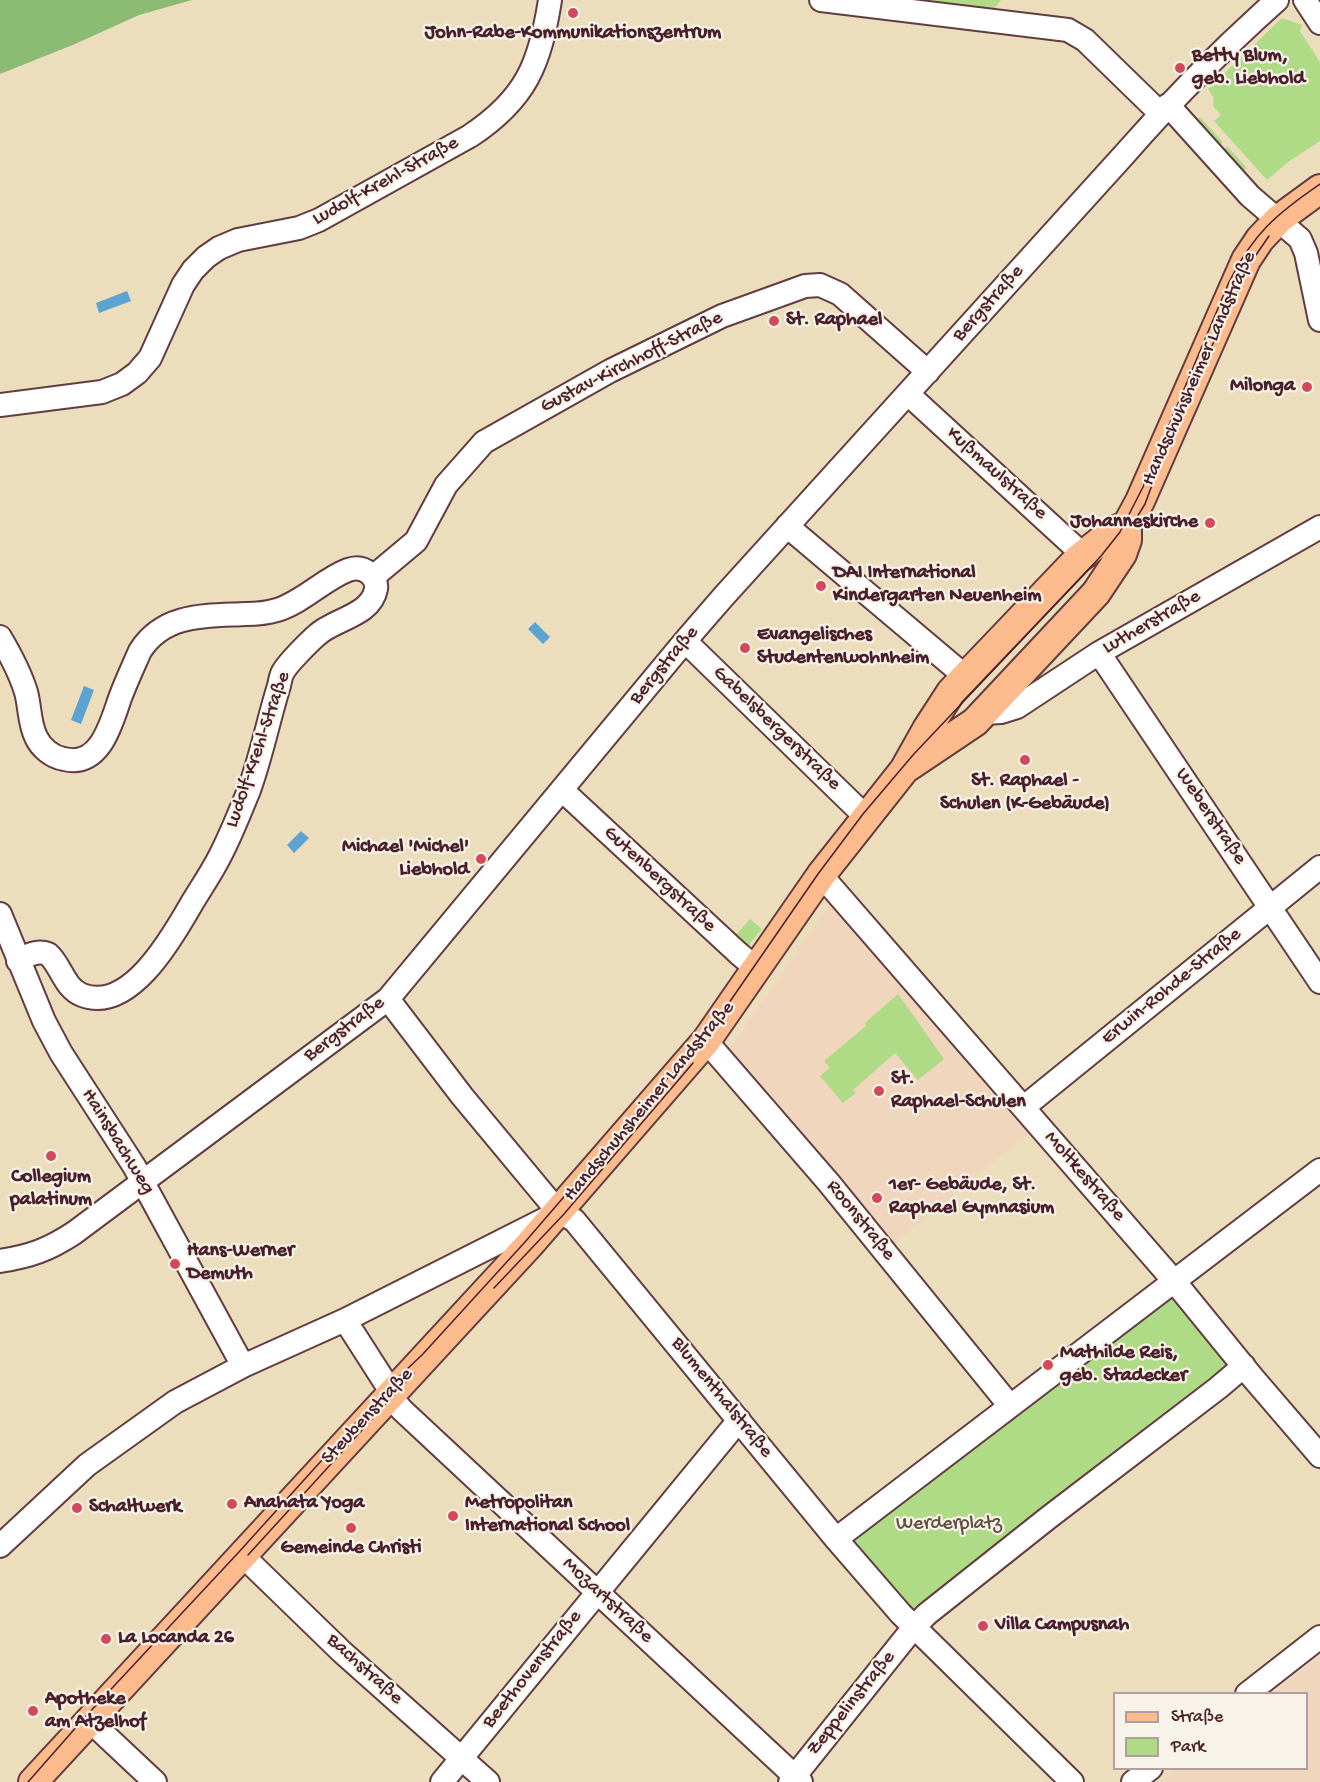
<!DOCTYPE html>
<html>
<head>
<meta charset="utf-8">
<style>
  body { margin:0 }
  #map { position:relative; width:1320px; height:1782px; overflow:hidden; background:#ecdebc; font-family:"Gochi Hand",sans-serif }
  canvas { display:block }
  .legend { position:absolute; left:1113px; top:1692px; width:195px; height:78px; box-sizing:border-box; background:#f7f3e8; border:2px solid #b29e9c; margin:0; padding:8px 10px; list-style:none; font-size:18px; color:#4a1f2b }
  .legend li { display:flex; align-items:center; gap:12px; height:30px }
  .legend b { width:30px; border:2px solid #b29e9c }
</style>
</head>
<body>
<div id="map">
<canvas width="1320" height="1782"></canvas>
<ul class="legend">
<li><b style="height:8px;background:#fbbb8d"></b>Straße</li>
<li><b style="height:16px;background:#afda86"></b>Park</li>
</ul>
</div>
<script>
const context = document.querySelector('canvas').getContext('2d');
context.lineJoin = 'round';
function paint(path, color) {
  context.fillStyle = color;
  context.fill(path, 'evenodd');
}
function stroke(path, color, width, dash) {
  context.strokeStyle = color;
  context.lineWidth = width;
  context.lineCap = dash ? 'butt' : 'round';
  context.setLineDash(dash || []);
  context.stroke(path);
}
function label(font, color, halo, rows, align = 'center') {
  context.font = font + ' "Gochi Hand",sans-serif';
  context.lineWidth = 4.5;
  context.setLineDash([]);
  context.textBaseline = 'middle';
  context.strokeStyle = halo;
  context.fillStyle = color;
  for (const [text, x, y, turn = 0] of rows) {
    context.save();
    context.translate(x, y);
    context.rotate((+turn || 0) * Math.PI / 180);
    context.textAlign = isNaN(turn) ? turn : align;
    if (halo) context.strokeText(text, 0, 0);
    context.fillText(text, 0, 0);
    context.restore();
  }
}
paint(new Path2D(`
  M832,901L1030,1132L891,1246L729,1050Z
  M1320,1656V1782H1159L1176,1769L1306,1768V1694L1274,1693Z`), '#efd6bc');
paint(new Path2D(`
  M810,0H1001L990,14Z
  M1282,18L1302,25L1300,31L1320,62V141L1288,162L1267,180L1214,121L1221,115L1213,106L1214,98L1208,89Z
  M1200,117L1223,142L1219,145L1197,120Z
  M1227,146L1247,168L1243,171L1224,150Z
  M750,919L762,929L747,947L735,936Z
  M898,994L944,1059L918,1080L895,1053L853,1090L856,1093L843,1103L820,1076L830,1068L824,1061L866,1026L865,1023Z
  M1175,1291L1235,1364L912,1618L846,1543Z`), '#afda86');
paint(new Path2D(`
  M0,0H192L139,15L75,44L0,74Z`), '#8bba73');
paint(new Path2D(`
  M127,291L131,301L99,313L96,303Z
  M535,622L550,637L543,644L528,629Z
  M84,686L94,690L81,724L71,720Z
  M301,831L309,838L294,853L287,845Z`), '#5ba4d2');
const minor = new Path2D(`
  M821,0L1068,30L1085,40L1160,113
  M1305,0L1320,23
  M1168,105L1250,196L1300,239L1306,253L1320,320
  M908,394L1078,550L1085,553
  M0,405L102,392L122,384L137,373L150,358L183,285L193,270L206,257L219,248L238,240L299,228L319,220L470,136C526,99 540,64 550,0
  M787,526L966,677
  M373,577L416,541L446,485L484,442L610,371L722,316L805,286L820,285L840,294L928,372
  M0,637C10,654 20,672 26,692C30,706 29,723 36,737C41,748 52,757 64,759C100,768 111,724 120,698C126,682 133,667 140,651C164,613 206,616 246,614C256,614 267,613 277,610C303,602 324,579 348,570C356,567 363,568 369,573C374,577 377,583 376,589C371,616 334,619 317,635C309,642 287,664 283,672C280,677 280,684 278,689C268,722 261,757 249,790C240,812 231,835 220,856C212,872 201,888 192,903C173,936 130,1014 82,995C64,988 61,965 48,954C37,950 28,955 18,961
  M685,641L866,817
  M1099,653L1320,982
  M984,713L1001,712L1017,707L1099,653L1320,527
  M562,790L738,953L757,969
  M821,875L1174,1281L1253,1378L1320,1456
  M0,914L44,1021L61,1053L134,1166L243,1366
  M388,999L462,1096L555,1208L558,1212L574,1220L836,1539L901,1614L1072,1782
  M706,1041L829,1183L1010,1406
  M1024,1107L1320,867
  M0,1261C31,1256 48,1250 74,1233L388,999L685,641L724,596L1123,156C1171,101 1222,49 1277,0
  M345,1320L379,1373L388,1387L389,1395L402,1410L801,1782
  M836,1539L1320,1170
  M0,1546L87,1465L175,1402L243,1366L345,1320L549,1217
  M242,1555L342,1652L488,1782
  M1247,1694L1320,1637
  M89,1720L155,1782
  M442,1782L739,1420
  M790,1782L914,1627L927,1614L1048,1518L1218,1388L1244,1366
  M1133,1782L1151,1768`);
const major = new Path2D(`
  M908,767L975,722L1096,593L1122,554L1127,540V525L1140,501L1246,260L1260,239L1279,219L1320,189
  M33,1782L529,1245L706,1041L821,875L904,770L927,729L951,692L1078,559L1112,532L1127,525`);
stroke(minor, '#623c41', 26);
stroke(major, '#623c41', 32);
stroke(minor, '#fff', 22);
stroke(major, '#fbbb8d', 28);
stroke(new Path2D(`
  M1203,366L1247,268L1269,236
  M1134,522L1145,504L1152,485
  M494,1288L564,1214L693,1063
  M248,1555L414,1373
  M28,1782L86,1716L238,1553L388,1387L422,1355L525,1242L650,1097L704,1039L818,874L863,814L913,755L1101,556L1120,532L1143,487L1229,282C1253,234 1276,214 1320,184`), '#4a1f2b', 1.5);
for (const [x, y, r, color] of [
  [573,13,6,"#d1495b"],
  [1180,68,6,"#d1495b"],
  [774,321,6,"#d1495b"],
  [1307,387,6,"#d1495b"],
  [1210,523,6,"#d1495b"],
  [821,586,6,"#d1495b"],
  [745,648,6,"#d1495b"],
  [1025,760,6,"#d1495b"],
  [481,859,6,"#d1495b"],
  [879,1091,6,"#d1495b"],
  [51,1156,6,"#d1495b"],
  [877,1198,6,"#d1495b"],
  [175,1264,6,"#d1495b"],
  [1048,1365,6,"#d1495b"],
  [232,1504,6,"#d1495b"],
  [77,1508,6,"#d1495b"],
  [453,1516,6,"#d1495b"],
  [351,1528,6,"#d1495b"],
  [983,1626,6,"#d1495b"],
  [106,1639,6,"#d1495b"],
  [33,1711,6,"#d1495b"]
]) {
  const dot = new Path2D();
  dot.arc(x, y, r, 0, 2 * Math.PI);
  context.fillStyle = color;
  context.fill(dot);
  stroke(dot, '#f7f3e8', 2);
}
label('bold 20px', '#4a1f2b', '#f7f3e8', [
  ["John-Rabe-Kommunikationszentrum",573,34,"center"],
  ["Betty Blum,",1192,57],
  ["geb. Liebhold",1192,80],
  ["St. Raphael",786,321],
  ["Milonga",1295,387,"right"],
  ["Johanneskirche",1198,523,"right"],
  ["DAI International",833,574],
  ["Kindergarten Neuenheim",833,597],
  ["Evangelisches",757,636],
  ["Studentenwohnheim",757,659],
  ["St. Raphael -",1025,782,"center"],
  ["Schulen (K-Gebäude)",1025,805,"center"],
  ["Michael 'Michel'",469,848,"right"],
  ["Liebhold",469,871,"right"],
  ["St.",891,1080],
  ["Raphael-Schulen",891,1103],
  ["Collegium",51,1178,"center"],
  ["palatinum",51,1201,"center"],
  ["1er- Gebäude, St.",889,1186],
  ["Raphael Gymnasium",889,1209],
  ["Hans-Werner",187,1252],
  ["Demuth",187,1275],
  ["Mathilde Reis,",1060,1354],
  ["geb. Stadecker",1060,1377],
  ["Anahata Yoga",244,1504],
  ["Metropolitan",465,1504],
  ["International School",465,1527],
  ["Schaltwerk",89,1508],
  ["Gemeinde Christi",351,1549,"center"],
  ["Villa Campusnah",995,1626],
  ["La Locanda 26",118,1639],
  ["Apotheke",45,1700],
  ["am Atzelhof",45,1723]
], 'left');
label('20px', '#4a1f2b', '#f7f3e8', [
  ["Ludolf-Krehl-Straße",386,182,-29],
  ["Bergstraße",989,304,-48],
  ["Gustav-Kirchhoff-Straße",632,363,-27],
  ["Handschuhsheimer Landstraße",1200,369,-66],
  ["Kußmaulstraße",996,474,42],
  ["Lutherstraße",1152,623,-30],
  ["Bergstraße",665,666,-50],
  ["Gabelsbergerstraße",776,729,44],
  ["Ludolf-Krehl-Straße",259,750,-71],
  ["Weberstraße",1210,817,56],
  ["Gutenbergstraße",659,880,43],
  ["Erwin-Rohde-Straße",1172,987,-39],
  ["Bergstraße",345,1030,-37],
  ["Handschuhsheimer Landstraße",650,1102,-50],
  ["Hainsbachweg",117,1142,58],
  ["Moltkestraße",1084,1177,49],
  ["Roonstraße",860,1221,51],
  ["Blumenthalstraße",721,1398,51],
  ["Steubenstraße",368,1417,-47],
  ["Mozartstraße",607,1601,43],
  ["Bachstraße",364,1670,42],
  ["Beethovenstraße",533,1670,-51],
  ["Zeppelinstraße",852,1704,-51]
]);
label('20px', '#634e42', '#f7f3e8', [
  ["Werderplatz",949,1525]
]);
</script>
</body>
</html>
